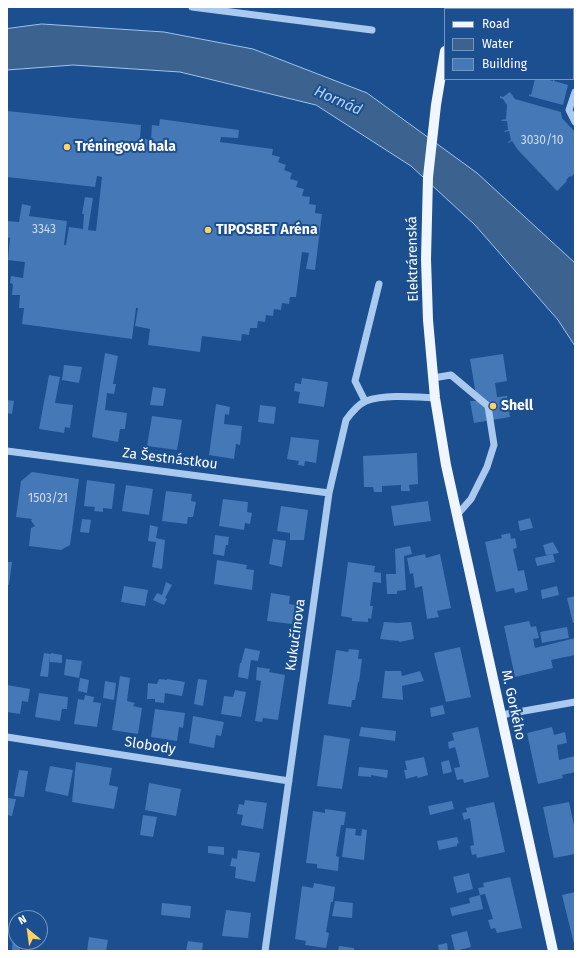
<!DOCTYPE html>
<html>
<head>
<meta charset="utf-8">
<style>
  body { margin:0 }
  #map { position:relative; width:582px; height:958px; overflow:hidden; background:#1b4f8f; font-family:"Fira Sans",sans-serif }
  canvas { display:block }
  .frame { position:absolute; inset:0; border:8px solid #fff; pointer-events:none }
  .legend { position:absolute; left:444px; top:8px; width:130px; height:72px; box-sizing:border-box; background:#1b4f8f; border:1px solid #7695bc; margin:0; padding:5px 7px; list-style:none; font-size:12px; color:#fff }
  .legend li { display:flex; align-items:center; gap:8px; height:20px }
  .legend b { width:20px; border:1px solid #7695bc }
  .north { position:absolute; left:8px; top:910px; width:40px; height:40px; box-sizing:border-box; background:#1b4f8f; border:1px solid #7695bc; border-radius:50%; rotate:331deg; font-size:11px; font-weight:700; line-height:16px; text-align:center; color:#fff }
  .north::after { content:''; display:block; margin:auto; width:14px; height:18px; background:#ffd166; clip-path:polygon(50% 0,100% 100%,50% 72%,0 100%) }
</style>
</head>
<body>
<div id="map">
<canvas width="582" height="958"></canvas>
<div class="frame"></div>
<ul class="legend">
<li><b style="height:5px;background:#f0f6ff"></b>Road</li>
<li><b style="height:11px;background:#3c6290"></b>Water</li>
<li><b style="height:11px;background:#4478b7"></b>Building</li>
</ul>
<div class="north">N</div>
</div>
<script>
const context = document.querySelector('canvas').getContext('2d');
context.lineJoin = 'round';
function paint(path, color) {
  context.fillStyle = color;
  context.fill(path, 'evenodd');
}
function stroke(path, color, width, dash) {
  context.strokeStyle = color;
  context.lineWidth = width;
  context.lineCap = dash ? 'butt' : 'round';
  context.setLineDash(dash || []);
  context.stroke(path);
}
function label(font, color, halo, rows, align = 'center') {
  context.font = font + ' "Fira Sans",sans-serif';
  context.lineWidth = 4;
  context.setLineDash([]);
  context.textBaseline = 'middle';
  context.strokeStyle = halo;
  context.fillStyle = color;
  for (const [text, x, y, turn = 0] of rows) {
    context.save();
    context.translate(x, y);
    context.rotate((+turn || 0) * Math.PI / 180);
    context.textAlign = isNaN(turn) ? turn : align;
    if (halo) context.strokeText(text, 0, 0);
    context.fillText(text, 0, 0);
    context.restore();
  }
}
const water = new Path2D(`
  M42,24L164,32L253,49L367,93L477,173L575,263V346L558,320L475,225L411,166L316,105L180,72L73,65L7,70V29Z`);
paint(water, '#3c6290');
stroke(water, '#9cc4f0', 1);
paint(new Path2D(`
  M537,7H562V9H537Z
  M568,7H575V18L573,17V9H567Z
  M573,44L575,45V68L573,67Z
  M535,79H545L553,81V79H555L554,81L568,85L563,105L529,96V94L531,95Z
  M510,92L515,99L561,112L562,118L575,132V173L571,177L570,176L566,180L567,181L557,191L518,150L512,141L508,143V142L511,140L509,131L505,132L504,131L508,130L507,121H502L501,120L506,119L507,105L503,99L500,98V96L503,97Z
  M7,111L141,125L140,138L151,140L152,125L159,126L160,119L239,130L238,138L221,137L220,142L273,149L272,155L280,157L278,162L286,165L284,170L292,173L290,179L298,181L296,187L304,189L302,196L310,197L309,204L316,205L315,213L322,214L315,270L306,269L309,253L302,252L296,297H290L289,304L282,303L281,310L274,309L273,316L266,315L265,322L258,321L257,328H250L249,335L242,334L241,341L202,336L200,352L148,345L150,329L135,326L138,308H136L132,339L22,324L24,308H19L20,295H12L13,284L10,283L11,276L23,278L25,262L8,260L10,238L7,237V221L19,222L22,204L31,206L29,216L67,221L64,245H66L69,227L83,229L84,214H82L85,197L93,198L88,230L96,231L102,177L97,176L95,187L7,177Z
  M105,353L118,356L113,384H116L114,394L107,393L105,410L127,413L125,429H120L118,442L92,437Z
  M503,354L507,381L495,383L497,397L507,396L510,417L474,423L470,401H477L470,359Z
  M64,365L82,367L79,383L62,380Z
  M49,375L60,377L55,403L73,405L70,428L65,427L64,433L39,429Z
  M302,378L328,382L324,407L298,403L300,392L294,391L295,383L301,384Z
  M153,387L166,389L163,406L150,405Z
  M7,400L14,401L12,414L7,413Z
  M216,404L230,407L229,415L225,414L224,424L242,426L240,445L236,444L234,459L209,455Z
  M260,405L276,407L274,424L258,422Z
  M152,416L182,420L177,450L147,446Z
  M291,437L319,440L316,463L305,461L304,466L298,465L299,461L287,459Z
  M417,453L418,484L409,485L410,491H401V485L382,486V492H374L373,487H364L363,456Z
  M32,472L79,479L70,545L61,550L29,546L31,528L35,526L31,521L32,519L16,517L21,481Z
  M87,480L115,484L112,509L103,508V512L94,511L95,507L84,506Z
  M126,485L153,489L149,515L122,511Z
  M166,491L192,494L191,501L196,502L193,517H188L187,524L162,521Z
  M223,499L248,502L247,512L252,513L250,524L245,523L244,530L219,526Z
  M428,501L431,521L394,526L391,506Z
  M281,506L308,510L304,540H290V533L277,531Z
  M530,518L533,528L520,531L518,521Z
  M82,519L91,520L89,533L80,532Z
  M150,525L158,527L156,538L165,540L162,569L152,567L156,542L148,541Z
  M510,533L511,539L515,538L517,548L513,549L518,571L524,570L528,590L515,593L514,588L496,592L485,542L502,538L501,535Z
  M215,535L229,537L228,545H226L224,556L213,554Z
  M273,539L286,541L282,567L269,564Z
  M553,542L559,553L546,555L543,545Z
  M410,546L412,554L404,556L406,590L397,591V594H387L386,574H396L395,549Z
  M425,554L426,558L440,554L451,608L437,611L439,617L427,619L422,586L415,588L413,573L410,574L407,558Z
  M553,554L555,562L537,566L535,558Z
  M217,560L247,565L246,569L254,570L252,590L214,584Z
  M7,562H12L9,585H7Z
  M348,562L375,566L374,572L381,573V583L373,582L370,606H373L371,619L368,618V622L352,621V618L341,616Z
  M166,582L172,585L165,598L167,599L164,605L153,600L157,593L162,595Z
  M124,586L148,590L145,606L121,602Z
  M557,586L559,595L542,599L541,590Z
  M271,593L290,596L289,604L295,605L292,624L267,621Z
  M575,596V623H573L567,598Z
  M529,621L531,627L536,626L539,638L533,639L535,648L575,638V655L551,660L553,668L515,677L504,626Z
  M384,622L398,623L411,622L414,639L399,642V641L380,639Z
  M567,627L569,638L542,643L540,632Z
  M460,647L471,697L446,702L434,653Z
  M245,648L260,651L258,661L251,660L248,679L238,677L240,663H241Z
  M349,649L359,650L358,659H362L359,682H358L355,700H352L351,707L328,704L336,650L348,652Z
  M44,653L51,654V653L62,655V663L50,662V656L48,677L40,676Z
  M66,659L82,661L79,678L64,675Z
  M257,667L270,669L269,672L285,675L278,720L263,718L262,722L255,721L261,681L256,680Z
  M385,671H401L402,676L420,671L424,681L402,686L403,700L382,698Z
  M120,676L130,678L127,701L135,703L133,706L142,708L138,734L112,730Z
  M80,678L89,680L87,693L78,691Z
  M159,679L167,680V679L185,682L182,696L165,693L164,703L155,702V699H147L148,683L157,684Z
  M198,679L207,680L203,706L194,704Z
  M105,681L116,683L114,700L103,698Z
  M7,685L30,689L28,702L22,701L20,714L7,712Z
  M235,690L246,692L241,717L221,714L224,696L233,697Z
  M39,693L68,697L67,709H62L60,721L35,717Z
  M85,695L94,697L93,702L101,703L97,727L74,724L78,699L84,700Z
  M443,705L445,714L431,717L430,708Z
  M155,709L185,713L183,728L179,727L177,741L151,737Z
  M193,716L224,722L221,736L216,735L214,748L189,743Z
  M361,727L396,731L395,741L359,736Z
  M478,727L489,777L464,783L463,779L457,780L454,768L460,767L458,758L455,747L449,749L448,742L454,740L452,733Z
  M552,727L554,735L565,732L567,743L557,745L559,760L575,756V772L562,775L563,778L538,784L527,733Z
  M324,735L350,739L342,789L317,786Z
  M424,757L428,775L418,778L417,776L406,779L404,770H407L405,761Z
  M449,760L452,772L443,774L441,762Z
  M76,762L112,768L109,785L118,787L114,809L72,802Z
  M50,766L73,770L68,796L45,791Z
  M359,767L388,770L387,778L371,775V777L358,776Z
  M19,770L28,771L24,797L14,796Z
  M149,783L181,789L176,816L145,810Z
  M7,798L16,799L12,816L7,815Z
  M245,800L267,803L263,829L241,825L243,815L237,814L239,804L244,805Z
  M452,801L454,809L430,815L428,806Z
  M494,802L505,852L477,858L476,854L472,855L470,846L474,845L470,818L464,820L462,813L467,812L466,808Z
  M569,802L575,830V854L554,858L543,807Z
  M325,809L346,812L344,825H341L336,856L339,857L338,871L317,868V864L306,863L313,811L325,813Z
  M143,815L157,817L153,837L140,835Z
  M346,828L356,829L355,835L361,836L362,829L367,830L364,860L342,857Z
  M457,837L459,843L457,844V846L439,850L437,841Z
  M208,846L224,847V855L208,853Z
  M238,850L260,853L255,882L235,878L236,867L230,866L232,858L237,859Z
  M469,873L473,889L457,893L453,877Z
  M510,877L522,928L497,933L495,928L491,929L488,920L493,919L485,894L480,895L478,888L484,887L483,883Z
  M314,883L335,887L333,902H331L326,932L329,933L326,948L305,945L306,941L295,939L302,886L313,888Z
  M575,892V944H574L562,895Z
  M480,895L483,909L452,916L450,908L470,903L469,898Z
  M335,901L353,903L352,918L332,916Z
  M162,903L191,906L190,918L161,915Z
  M226,910L251,913L248,938L222,936Z
  M467,931L471,947L455,951L451,935Z
  M13,935H16V942H32V949L20,947V951L12,950Z
  M89,937L108,940L106,951H87Z
  M188,941L203,943L202,951H186Z
  M447,943L448,951H439L438,945Z
  M339,946L354,948V951H338Z`), '#4478b7');
stroke(new Path2D(`
  M192,7L372,30
  M575,92L569,110L575,122
  M433,378L451,375L488,406L494,445L487,467L471,499L457,515
  M365,401L355,381L379,284
  M7,451L329,493
  M501,715L575,702
  M7,737L289,781
  M265,951L329,493L346,420C351,413 359,404 366,401C385,394 415,397 435,398`), '#a9c9ee', 7);
stroke(new Path2D(`
  M452,9V7
  M445,51L436,105L428,177L426,259L428,320L435,398L446,465L553,951`), '#f0f6ff', 10);
for (const [x, y, r, color] of [
  [67,147,4,"#ffd166"],
  [208,230,4,"#ffd166"],
  [493,406,4,"#ffd166"]
]) {
  const dot = new Path2D();
  dot.arc(x, y, r, 0, 2 * Math.PI);
  context.fillStyle = color;
  context.fill(dot);
  stroke(dot, '#1b4f8f', 1.5);
}
label('12px', '#d0dded', null, [
  ["3030/10",542,141],
  ["3343",44,230],
  ["1503/21",48,499]
]);
label('bold 14px', '#fff', '#1b4f8f', [
  ["Tréningová hala",75,147],
  ["TIPOSBET Aréna",216,230],
  ["Shell",501,406]
], 'left');
label('14px', '#fff', '#1b4f8f', [
  ["Elektrárenská",413,259,-91],
  ["Za Šestnástkou",170,459,7],
  ["Kukučínova",296,635,-82],
  ["M. Gorkého",513,705,78],
  ["Slobody",150,746,9]
]);
label('italic 15px', '#b5d3f5', '#1b4f8f', [
  ["Hornád",338,101,24]
]);
</script>
</body>
</html>
